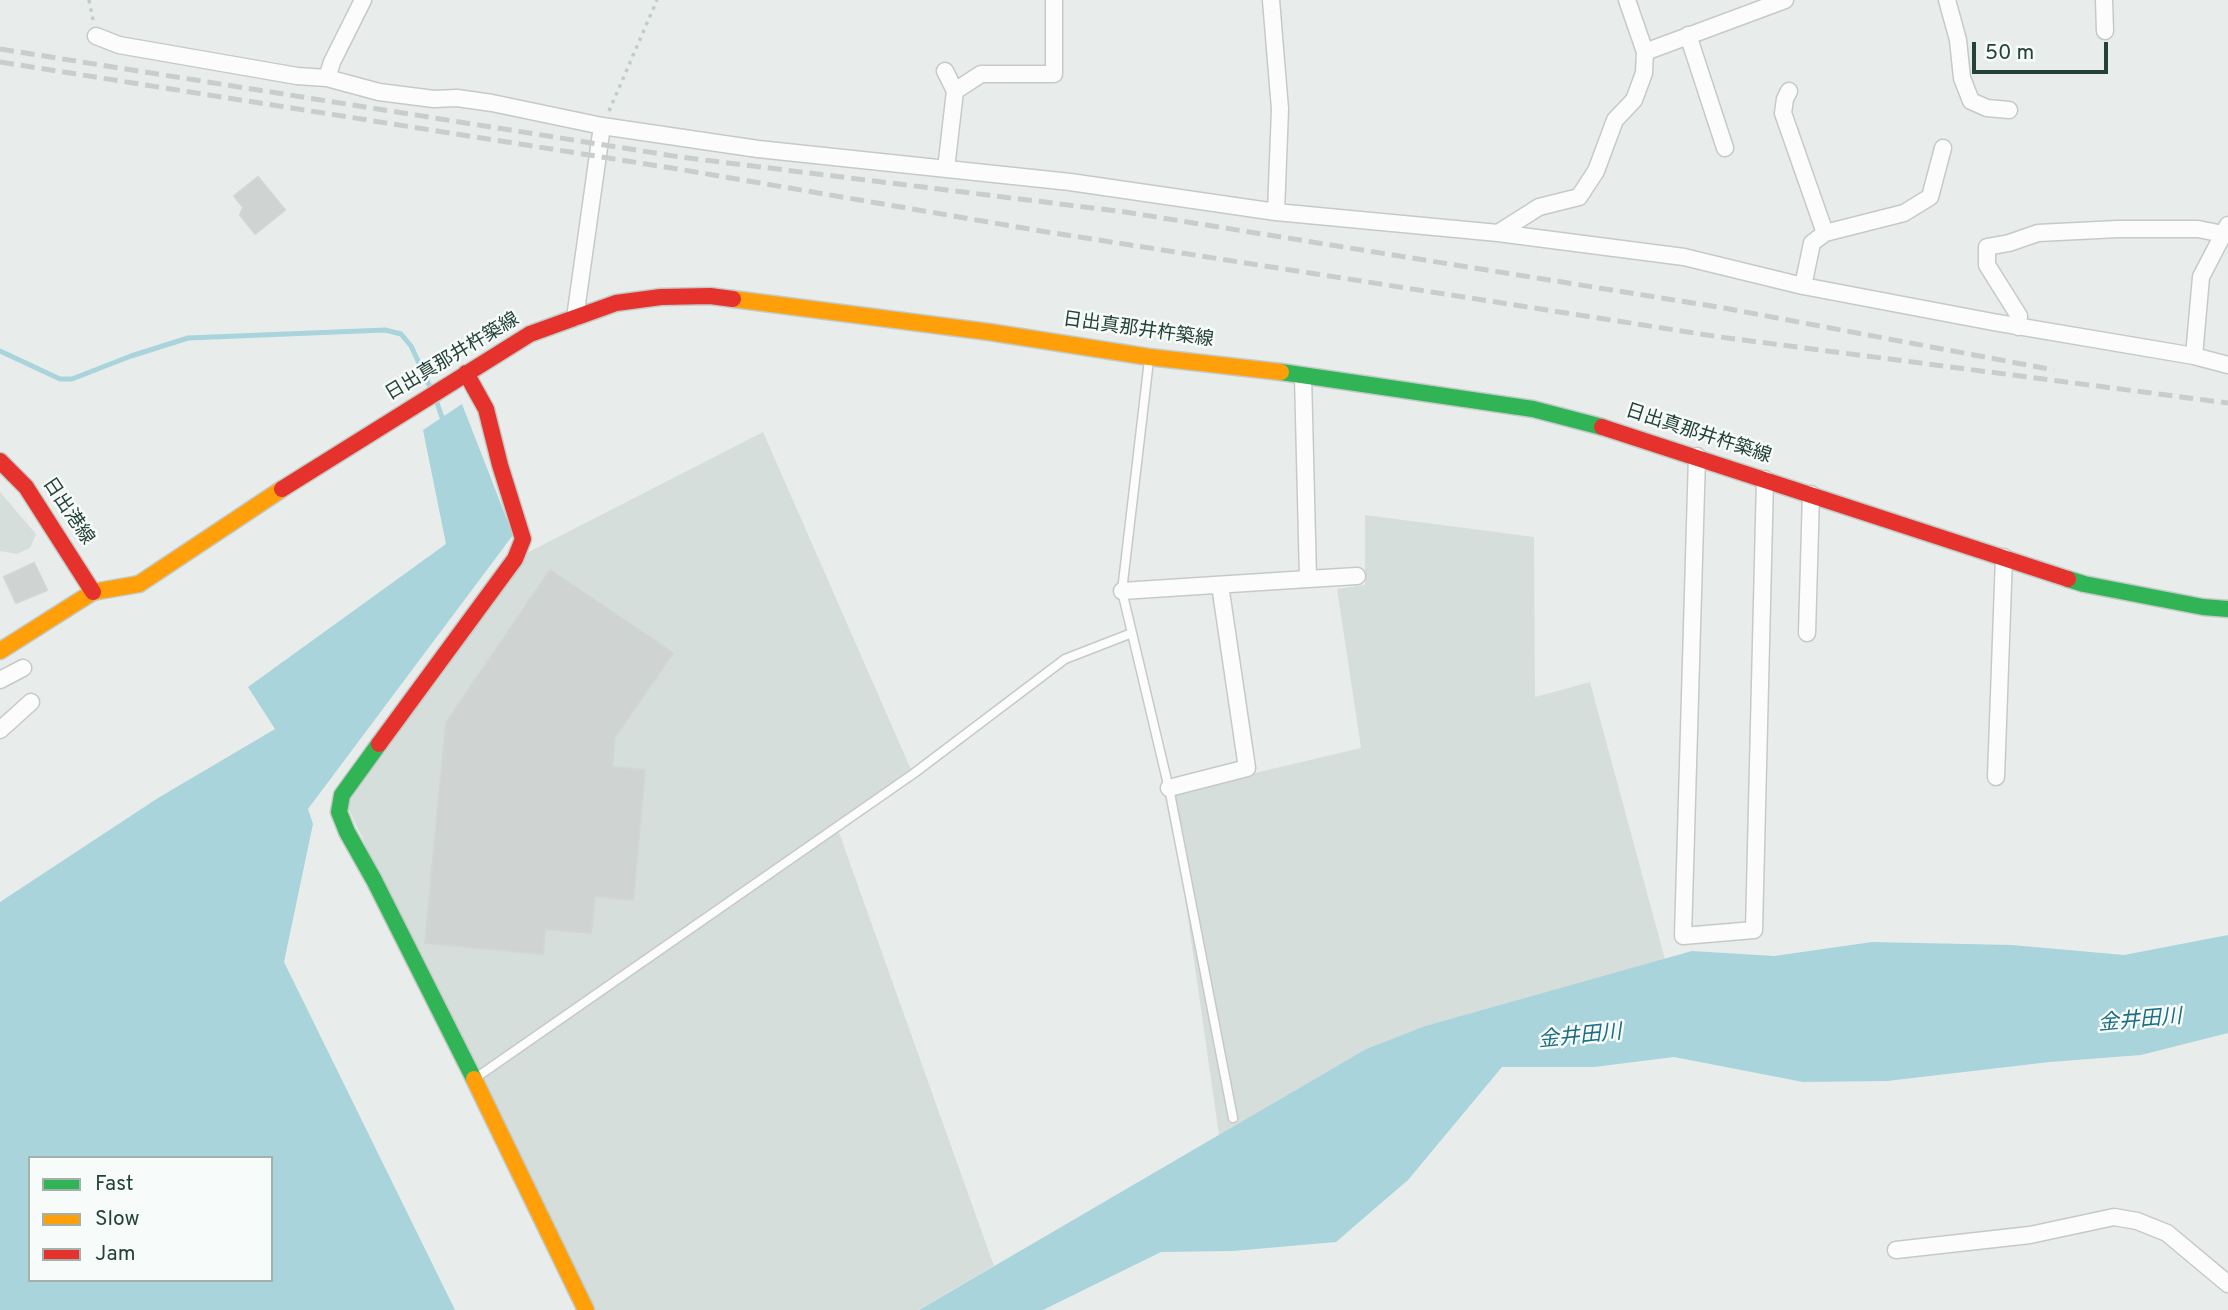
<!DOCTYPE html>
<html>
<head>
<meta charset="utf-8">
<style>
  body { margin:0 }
  #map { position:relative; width:2228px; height:1310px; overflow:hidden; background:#e8edeb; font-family:Overpass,sans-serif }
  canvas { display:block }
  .legend { position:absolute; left:28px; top:1156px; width:245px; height:126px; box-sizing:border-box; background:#f7fbf9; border:2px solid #a3b1ad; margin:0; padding:9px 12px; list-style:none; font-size:21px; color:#24423a }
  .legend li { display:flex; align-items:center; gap:14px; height:35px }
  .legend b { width:35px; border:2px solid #a3b1ad }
  .scale { position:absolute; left:1972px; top:42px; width:136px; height:32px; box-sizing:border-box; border:4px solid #24423a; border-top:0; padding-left:9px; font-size:21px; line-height:24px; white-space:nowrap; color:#24423a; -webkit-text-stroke:5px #f7fbf9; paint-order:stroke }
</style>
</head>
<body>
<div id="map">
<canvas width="2228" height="1310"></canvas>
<ul class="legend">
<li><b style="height:9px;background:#30b455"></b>Fast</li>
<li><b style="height:9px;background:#ff9f0a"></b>Slow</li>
<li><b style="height:9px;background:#e5322d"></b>Jam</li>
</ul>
<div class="scale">50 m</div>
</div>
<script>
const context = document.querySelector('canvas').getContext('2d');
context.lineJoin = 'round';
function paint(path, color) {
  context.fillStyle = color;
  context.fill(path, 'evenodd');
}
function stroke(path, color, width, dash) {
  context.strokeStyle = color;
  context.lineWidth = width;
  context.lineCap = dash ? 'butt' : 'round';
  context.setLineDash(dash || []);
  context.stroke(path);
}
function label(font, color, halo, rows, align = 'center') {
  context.font = font + ' Overpass,"Noto Sans JP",sans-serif';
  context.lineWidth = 5;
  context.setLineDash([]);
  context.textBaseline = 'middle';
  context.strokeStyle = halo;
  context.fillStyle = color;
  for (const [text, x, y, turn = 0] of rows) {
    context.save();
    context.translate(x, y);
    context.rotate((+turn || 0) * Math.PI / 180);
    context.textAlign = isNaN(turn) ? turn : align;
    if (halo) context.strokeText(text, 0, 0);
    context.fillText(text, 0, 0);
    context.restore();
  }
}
paint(new Path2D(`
  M763,432L913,774L837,827L994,1266L918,1310H586L342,795L515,559Z
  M0,492L36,534L30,548L17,554L0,551Z
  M1365,515L1534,537L1535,697L1590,682L1665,959L1425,1026L1366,1049L1219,1135L1170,793L1361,748L1337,589L1365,585Z`), '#d6dedb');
paint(new Path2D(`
  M462,404L513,535L308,809L313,824L284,962L455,1310H0V902L158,798L275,729L248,687L446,544L423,430ZM30,1158H271V1280H30Z
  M2228,935V1033L2141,1055L2050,1062L1887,1081L1803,1082L1674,1057L1594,1067H1502L1408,1180L1336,1242L1233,1251L1161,1252L1043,1310H919L1366,1049L1425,1026L1692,951L1774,956L1872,942L2012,945L2124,955Z`), '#a9d4db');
stroke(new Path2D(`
  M0,351L60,379H72L131,356L188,338L385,330L401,334L411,346L432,391
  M436,400L444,423`), '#a9d4db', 5);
const building = new Path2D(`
  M258,177L285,210L255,234L240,215L243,207L234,196Z
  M34,563L47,590L16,603L4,577Z
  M550,570L673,653L615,737L612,767L645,770L633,900L595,896L591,933L545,929L543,954L425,943L446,723Z`);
paint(building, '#cfd4d2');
stroke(building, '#d1d6d4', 2);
const lane = new Path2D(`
  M1149,360L1122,591L1170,793L1233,1118
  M477,1077L913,774L1065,659L1132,633`);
const street = new Path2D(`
  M1271,0L1280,109L1276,212
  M1627,0L1645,52
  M1947,0L1958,40L1962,78L1971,101L1987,108L2009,110
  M2104,0L2105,31
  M1688,35L1725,148
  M96,36L119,45L297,76L327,78L379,92L434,99L457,98L492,103L602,126L758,149L1070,182L1276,212L1498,233L1684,257L1803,286L1993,322L2194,356L2228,365
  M945,71L955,91
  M327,78L332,62L363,0
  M1789,91L1785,99L1783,113L1825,233L1812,243L1803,286
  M946,169L955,91L981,74H1054V0
  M1498,233L1539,207L1579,197L1596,171L1615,120L1634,100L1644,73L1645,52L1785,0
  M1825,233L1904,213L1930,197L1943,148
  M575,318L602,126
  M2018,327L2019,316L1987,265V247L2009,243L2038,233L2118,229H2198L2223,234
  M2194,356L2201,277L2228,225
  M1303,376L1308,579L1357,576
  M1697,456L1683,936L1754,930L1765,479
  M1122,591L1308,579
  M1807,633L1811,494
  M0,680L23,668
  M0,730L31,702
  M1996,777L2004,557
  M1169,788L1247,768L1220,585
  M1896,1250L2030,1235L2114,1217L2137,1221L2167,1233L2228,1284`);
const fast = new Path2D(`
  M1281,372L1533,409L1602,427
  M2068,579L2084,584L2203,607L2228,609
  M379,744L342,795L339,812L347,832L374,880L474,1079`);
const slow = new Path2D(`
  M733,299L989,332L1149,357L1281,372
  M0,651L93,592L139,584L282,489
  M474,1079L586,1310`);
const jam = new Path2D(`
  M1602,427L2068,579
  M0,461L26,487L93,592
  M282,489L530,334L616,303L661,297L710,296L733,299
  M379,744L515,559L523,539L500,465L486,409L466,373`);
stroke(lane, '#c5cac8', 11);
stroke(street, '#c5cac8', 19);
stroke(fast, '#c3cbc8', 19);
stroke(slow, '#c3cbc8', 19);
stroke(jam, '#c3cbc8', 19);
stroke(new Path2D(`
  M89,0L93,20
  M609,111L657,0`), '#c3ccca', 3.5, [3.5, 5]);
stroke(lane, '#fcfcfc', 8);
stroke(street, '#fcfcfc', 16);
stroke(fast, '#30b455', 16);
stroke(slow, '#ff9f0a', 16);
stroke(jam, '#e5322d', 16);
stroke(new Path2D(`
  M0,49L680,157L1125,212L1724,308L2054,370
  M0,62L678,169L1041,231L1502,303L1720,337L2228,403`), '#c9cdcc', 5, [14, 7]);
label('19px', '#24423a', '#f7fbf9', [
  ["日出真那井杵築線",1138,331,8],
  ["日出真那井杵築線",453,358,-31],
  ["日出真那井杵築線",1698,435,18],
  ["日出港線",67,512,56]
]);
label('italic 21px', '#1c6f80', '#f7fbf9', [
  ["金井田川",2140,1022,-5],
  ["金井田川",1580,1038,-6]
]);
</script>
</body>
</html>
